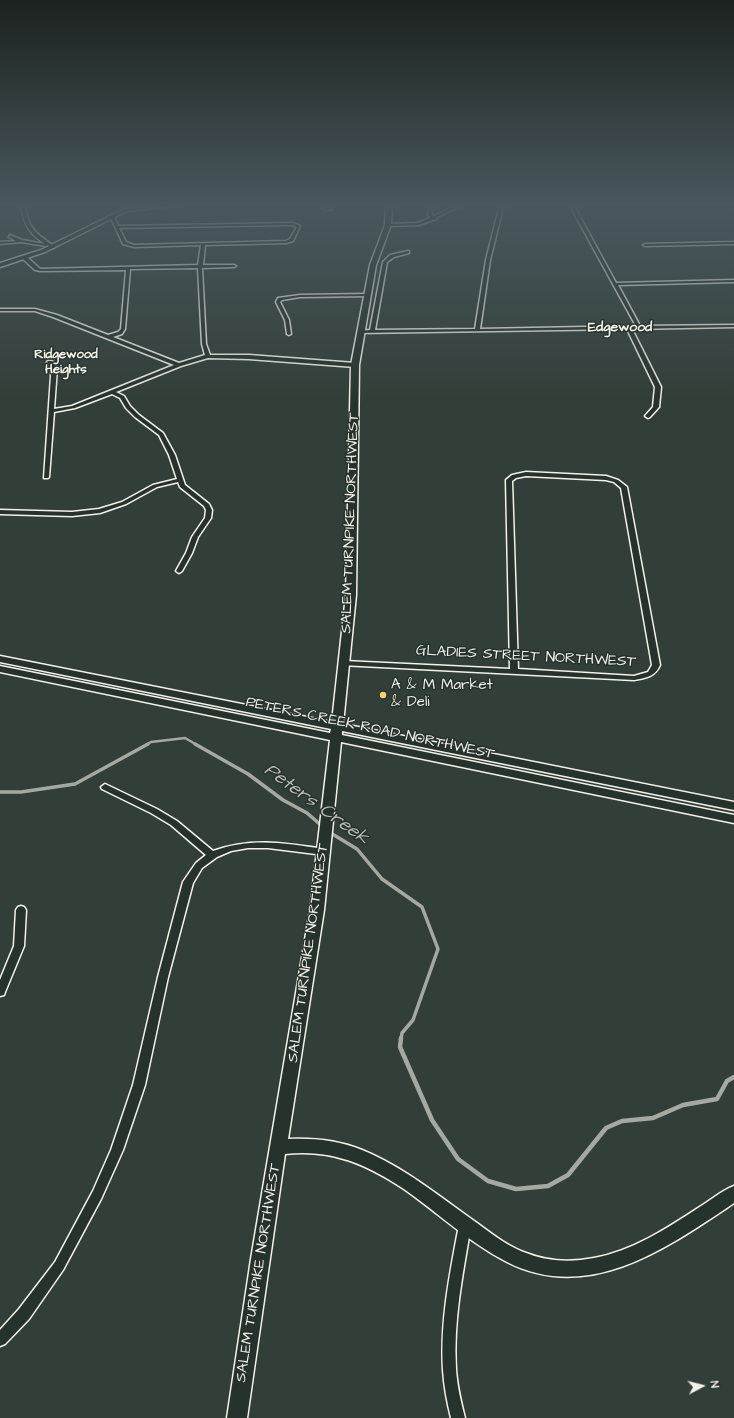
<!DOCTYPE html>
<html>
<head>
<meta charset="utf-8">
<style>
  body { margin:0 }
  #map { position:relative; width:734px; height:1418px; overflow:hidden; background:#323e38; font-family:"Architects Daughter",sans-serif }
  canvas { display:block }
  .north { position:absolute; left:682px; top:1366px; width:40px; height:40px; -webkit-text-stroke:3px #26332d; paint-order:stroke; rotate:83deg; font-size:11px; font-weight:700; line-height:16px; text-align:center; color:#f4f1e8 }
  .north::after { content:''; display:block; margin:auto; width:14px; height:18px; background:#f4f1e8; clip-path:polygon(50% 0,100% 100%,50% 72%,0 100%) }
</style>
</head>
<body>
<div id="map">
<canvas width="734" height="1418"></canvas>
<div class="north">N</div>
</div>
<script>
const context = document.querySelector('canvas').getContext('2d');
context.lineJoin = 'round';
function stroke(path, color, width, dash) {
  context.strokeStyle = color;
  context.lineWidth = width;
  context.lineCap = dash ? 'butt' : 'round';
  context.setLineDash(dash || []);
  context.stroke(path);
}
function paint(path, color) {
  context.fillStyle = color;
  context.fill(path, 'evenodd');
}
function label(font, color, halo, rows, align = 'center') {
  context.font = font + ' "Architects Daughter",sans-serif';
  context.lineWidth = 3;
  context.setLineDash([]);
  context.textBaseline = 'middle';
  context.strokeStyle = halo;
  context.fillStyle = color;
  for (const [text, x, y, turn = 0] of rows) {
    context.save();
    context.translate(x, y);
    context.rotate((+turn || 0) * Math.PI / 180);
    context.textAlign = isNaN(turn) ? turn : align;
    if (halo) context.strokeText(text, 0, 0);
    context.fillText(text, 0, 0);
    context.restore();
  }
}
stroke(new Path2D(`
  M146,745L151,742L185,738L197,745`), '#a6a9a1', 2.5);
stroke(new Path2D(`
  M195,744L248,774L283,800L307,813L322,826
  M0,792H21L75,784L148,744
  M329,832L357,849L382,879L422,907L438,949L413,1020L402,1033L401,1039`), '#a6a9a1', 3.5);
stroke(new Path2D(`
  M401,1038L400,1047L432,1120L458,1159L488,1181L516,1189L548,1186L568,1175L606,1128L622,1121L653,1118L683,1105L717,1099L727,1081L734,1077`), '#a6a9a1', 4.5);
const street = new Path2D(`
  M21,204H25C28,229 35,233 54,246V248H52L48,245L46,246L21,242L0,244V242L16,241L9,237L10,235L22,240L45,244C28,232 24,225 21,204Z
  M128,204H132L133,210H131Z
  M331,204H335L332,209L324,210L322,209L330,207Z
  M434,204H438L432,212V215L434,216L459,204H465L437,217L436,219L419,225L388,226L386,225L388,224L418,223L431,217L428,215V212Z
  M500,204H504L490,260L480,329L636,326L569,204H573L616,283L734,280V282L618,285L640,326L734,325V327L632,329L661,387L659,407L650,417L648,418L645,416L653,407L655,387L627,329L358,333V331L370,330L383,262L390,255L408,251H409V253L394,257L387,262L375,330L475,329L486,260Z
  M112,215L114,216L118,226L294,223L300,226L293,241L286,243L205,245L203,265H234L236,266L234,267L202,268L206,344L210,355H249L355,363L358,365L355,367L249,359L208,358L181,366L116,392L124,396L130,406L139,415L163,433L175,455L185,485L209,504L212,510L211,518L198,537L192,553L182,571L179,573L176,571L186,553L192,537L205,518L206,510L204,506L180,487L178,482L157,487L126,504L100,513L72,516L0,514V510L72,512L99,509L122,502L153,485L177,479L169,455L159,435L135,417L126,408L120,398L112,394L75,408L54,412L49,477L48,478H44L51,376V368L47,362L48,361H52L57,368L54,409L72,406L174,365L53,317L35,311H0V309H35L57,315L108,335L118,332L121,329L126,270L41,271L35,270L23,259V257H27L39,268L41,269L198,265L201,245L134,247L123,244L110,216ZM286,225H293L297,227L290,239L286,241L134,245L126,242L119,228ZM198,268L202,344L205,355L179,363L113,337L122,334L125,329L130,269Z
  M734,242V244L645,246L643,245L645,244Z
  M368,294H370V296L300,297L282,300L280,302L289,320L291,334L289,335L287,334L285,320L276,302L278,298L300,295Z
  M526,472L606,476L618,480L627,487L660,665C655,677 645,678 634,680L341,665L340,663L344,661L510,669L506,480L512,475ZM526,476L606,480L614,482L621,488L652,665L648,672L634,676L518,669L512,481L516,478Z
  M105,784L157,809L177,821L213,851C251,837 285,843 324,849L327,850L329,852L327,854L324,855L268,848H248L231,851L217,857L202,868L193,883L168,977L145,1085L123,1150L101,1199L63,1270L29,1319L5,1344L0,1346V1330L19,1309L55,1262L93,1191L111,1150L133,1085L158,977L183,882L196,863L206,855L171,825L151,813L102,789L101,787Z
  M21,906L24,907L26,910L24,946L5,992L4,995L0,996V980L14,946L16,910L18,907Z
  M465,1219L469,1221L471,1225C463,1273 453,1321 456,1369C457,1386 461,1402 465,1418H451C447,1402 444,1386 443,1370C440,1321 450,1273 459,1225L461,1221Z`);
const secondary = new Path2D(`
  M170,204H191L127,211L45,252L0,267V263L41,250L124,209Z
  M386,204H392L391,225L376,265L359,365L356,595L343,724L734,802V810L342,731V735L734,815V823L341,742L324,910L288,1139C313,1138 338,1140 362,1150C404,1167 440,1197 477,1223C493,1235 510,1248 529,1254C550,1262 573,1262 594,1258C632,1251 666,1229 698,1208C710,1201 721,1191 734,1186V1203C667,1248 589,1304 507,1262C470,1243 438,1213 404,1189C366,1164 332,1149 285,1154L247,1418H227L251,1259L310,910L330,740L0,672V666L330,733L331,729L0,662V656L332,722L346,595L351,365L370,265L385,225Z`);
stroke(street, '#f4f1e8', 3);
stroke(secondary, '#f4f1e8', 3);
paint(street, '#26332d');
paint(secondary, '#26332d');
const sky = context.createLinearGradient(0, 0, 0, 403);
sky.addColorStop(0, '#1c221f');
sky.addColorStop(0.51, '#49585e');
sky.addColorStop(1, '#49585e00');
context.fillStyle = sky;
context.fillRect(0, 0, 734, 403);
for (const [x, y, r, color] of [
  [383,695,4,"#ffd166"]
]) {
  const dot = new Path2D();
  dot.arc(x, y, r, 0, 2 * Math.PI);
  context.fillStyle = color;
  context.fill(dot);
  stroke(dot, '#26332d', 1.5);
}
label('bold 13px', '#f4f1e8', '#26332d', [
  ["Ridgewood",66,355],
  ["Heights",66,370]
]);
label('bold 14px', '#f4f1e8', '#26332d', [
  ["Edgewood",620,328]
]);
label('15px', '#f4f1e8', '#26332d', [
  ["SALEM TURNPIKE NORTHWEST",351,523,-88],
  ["GLADIES STREET NORTHWEST",526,657,3],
  ["PETERS CREEK ROAD NORTHWEST",370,729,12],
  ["SALEM TURNPIKE NORTHWEST",309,953,-82],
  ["SALEM TURNPIKE NORTHWEST",259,1273,-81]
]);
label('15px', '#f4f1e8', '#26332d', [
  ["A & M Market",391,686],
  ["& Deli",391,703]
], 'left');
label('italic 19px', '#babbb3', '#26332d', [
  ["Peters Creek",316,805,36]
]);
</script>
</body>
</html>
